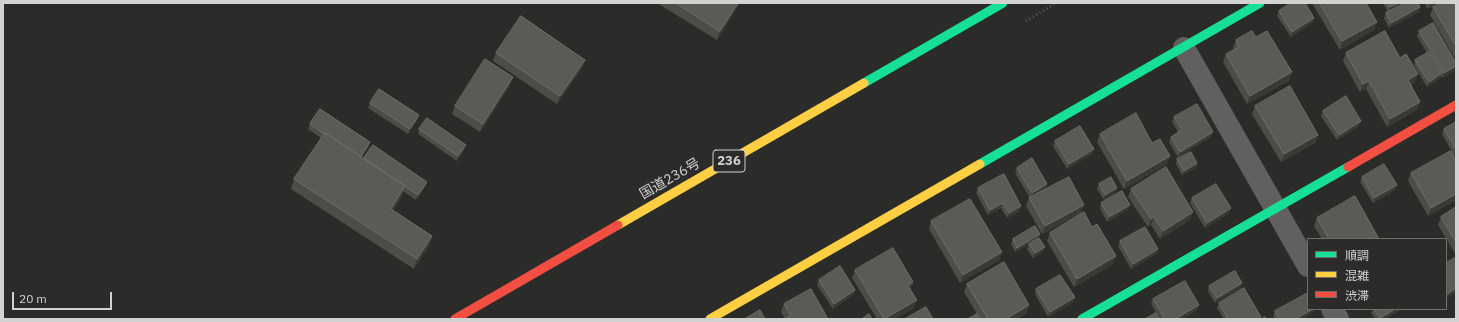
<!DOCTYPE html>
<html>
<head>
<meta charset="utf-8">
<style>
  body { margin:0 }
  #map { position:relative; width:1459px; height:322px; overflow:hidden; background:#2b2b2a; font-family:"IBM Plex Sans","Noto Sans JP",sans-serif }
  canvas { display:block }
  .frame { position:absolute; inset:0; border:4px solid #d2d2d0; pointer-events:none }
  .legend { position:absolute; left:1307px; top:238px; width:140px; height:72px; box-sizing:border-box; background:#2c2b29; border:1px solid #6e6e6c; margin:0; padding:5px 7px; list-style:none; font-size:12px; color:#d2d2d0 }
  .legend li { display:flex; align-items:center; gap:8px; height:20px }
  .legend b { width:20px; border:1px solid #6e6e6c }
  .scale { position:absolute; left:12px; top:292px; width:100px; height:18px; box-sizing:border-box; border:2px solid #d2d2d0; border-top:0; padding-left:5px; font-size:12px; line-height:14px; white-space:nowrap; color:#d2d2d0; -webkit-text-stroke:3px #2c2b29; paint-order:stroke }
</style>
</head>
<body>
<div id="map">
<canvas width="1459" height="322"></canvas>
<div class="frame"></div>
<ul class="legend">
<li><b style="height:5px;background:#16e098"></b>順調</li>
<li><b style="height:5px;background:#ffcf43"></b>混雑</li>
<li><b style="height:5px;background:#f24e42"></b>渋滞</li>
</ul>
<div class="scale">20 m</div>
</div>
<script>
const context = document.querySelector('canvas').getContext('2d');
context.lineJoin = 'round';
function stroke(path, color, width, dash) {
  context.strokeStyle = color;
  context.lineWidth = width;
  context.lineCap = dash ? 'butt' : 'round';
  context.setLineDash(dash || []);
  context.stroke(path);
}
function paint(path, color) {
  context.fillStyle = color;
  context.fill(path, 'evenodd');
}
function label(font, color, halo, rows, align = 'center') {
  context.font = font + ' "IBM Plex Sans","Noto Sans JP",sans-serif';
  context.lineWidth = 3;
  context.setLineDash([]);
  context.textBaseline = 'middle';
  context.strokeStyle = halo;
  context.fillStyle = color;
  for (const [text, x, y, turn = 0] of rows) {
    context.save();
    context.translate(x, y);
    context.rotate((+turn || 0) * Math.PI / 180);
    context.textAlign = isNaN(turn) ? turn : align;
    if (halo) context.strokeText(text, 0, 0);
    context.fillText(text, 0, 0);
    context.restore();
  }
}
stroke(new Path2D(`
  M1026,21L1056,3`), '#60605f', 2.5, [1, 3]);
stroke(new Path2D(`
  M1184,48L1308,266
  M1332,309L1338,319`), '#61605f', 22);
stroke(new Path2D(`
  M864,83L1003,3
  M980,164L1260,3
  M1082,319L1348,167`), '#16e098', 9);
stroke(new Path2D(`
  M618,225L864,83
  M710,319L980,164`), '#ffcf43', 9);
stroke(new Path2D(`
  M1348,167L1456,105
  M455,319L618,225`), '#f24e42', 9);
paint(new Path2D(`
  M657,3H740L717,40Z
  M1312,3H1366L1374,30L1340,50Z
  M1383,3H1418L1420,7L1419,12L1389,28L1384,18L1386,13L1388,12Z
  M1424,3H1438L1428,9Z
  M1456,3V60L1430,15L1433,7Z
  M1279,11L1314,18L1312,23L1291,37L1277,16Z
  M1419,31L1456,70L1442,78L1441,76L1440,78L1427,87L1414,65L1415,60L1427,53L1417,36Z
  M1256,37L1289,81L1247,104L1223,62L1226,54L1234,50L1233,48L1236,40Z
  M496,53L585,60L582,68L557,104L493,61Z
  M1346,53L1400,58L1415,82L1411,85L1420,102L1417,110L1387,127L1366,89L1360,92L1343,61Z
  M510,85L480,132L452,114L455,106Z
  M370,103L419,115L417,120L408,134L368,108Z
  M1255,106L1318,135L1315,143L1281,162L1252,114Z
  M1323,111L1359,126L1337,140L1321,116Z
  M1174,117L1211,137L1178,157L1169,142L1171,137L1178,132L1172,122Z
  M1456,122V154L1454,155L1442,134L1444,129Z
  M310,124L370,142L368,147L361,157L364,159L373,145L425,187L416,200L403,191L402,196L393,210L432,236L429,246L414,269L291,189L294,179L321,138L308,129Z
  M419,129L464,150L457,161L418,134Z
  M1100,134L1152,143L1170,156L1167,164L1124,189L1097,142Z
  M1055,141L1094,149L1092,154L1067,169L1053,146Z
  M1177,159L1197,163L1196,168L1182,175L1176,164Z
  M1456,160V200L1428,216L1408,181L1411,173Z
  M1017,168L1045,189L1030,198L1015,173Z
  M1362,177L1395,190L1373,203L1360,182Z
  M1099,184L1115,193L1104,200L1097,189Z
  M978,188L1021,206L1020,211L1007,218L1001,208L988,215L976,193Z
  M1131,189L1190,220L1160,239L1151,225L1148,227L1128,197Z
  M1029,198L1081,213L1042,234L1026,206Z
  M1192,198L1229,213L1205,228L1190,203Z
  M1101,203L1128,210L1107,222L1100,208Z
  M1456,207V255L1438,225L1441,217Z
  M1317,218L1379,239H1322L1314,226Z
  M931,221L1002,252L999,260L960,283L929,229Z
  M1050,233L1113,264L1074,287L1047,241Z
  M1013,239H1038L1043,252L1033,258L1027,249L1029,244L1031,243L1015,252L1011,244Z
  M1120,241L1158,249L1156,254L1131,269L1118,246Z
  M855,270L913,282L911,290L914,308L895,319H877L852,278Z
  M819,280L854,294L833,309L817,285Z
  M1242,283L1240,288L1215,303L1208,291L1209,286Z
  M967,284L1029,305L1026,314L1017,319H968L977,314L964,292Z
  M1036,289L1075,297L1073,302L1048,317L1035,294Z
  M1153,299L1197,310L1182,319H1160L1151,304Z
  M1219,303L1260,319H1224L1217,308Z
  M784,304L828,319H785L781,312Z
  M1373,309H1402L1385,319H1375L1371,313Z
  M1275,311L1314,312L1302,319H1275L1273,316Z`), '#4e4c46');
paint(new Path2D(`
  M738,3H740L717,40L720,31Z
  M1399,3H1406L1389,12L1390,7Z
  M1430,3H1438L1428,9Z
  M1420,7L1419,12L1389,28L1391,23Z
  M1314,18L1312,23L1291,37L1292,32Z
  M1377,22L1374,30L1340,50L1342,41Z
  M585,60L582,68L557,104L560,96Z
  M1456,66V70L1442,78L1444,73Z
  M1292,72L1289,81L1247,104L1250,96Z
  M1442,73L1440,78L1427,87L1429,82Z
  M1418,74L1415,82L1405,88L1408,80Z
  M513,77L510,85L480,132L483,124Z
  M1369,81L1366,89L1360,92L1363,84Z
  M1420,102L1417,110L1387,127L1390,119Z
  M419,115L417,120L408,134L410,129Z
  M1361,121L1359,126L1337,140L1339,135Z
  M1213,132L1211,137L1178,157L1180,152Z
  M1318,135L1315,143L1281,162L1284,154Z
  M370,142L368,147L358,162L360,157Z
  M466,145L464,150L457,161L458,156Z
  M1094,149L1092,154L1067,169L1069,164Z
  M1170,156L1167,164L1124,189L1127,181Z
  M1197,163L1196,168L1182,175L1184,171Z
  M427,182L425,187L416,200L418,195Z
  M1047,184L1045,189L1030,198L1032,193Z
  M1397,185L1395,190L1373,203L1374,198Z
  M405,186L402,196L387,218L391,209Z
  M1117,188L1115,193L1104,200L1105,195Z
  M1456,194V200L1428,216L1431,208Z
  M1003,203L1001,208L988,215L990,210Z
  M1084,205L1081,213L1042,234L1045,226Z
  M1130,205L1128,210L1107,222L1109,217Z
  M1021,206L1020,211L1007,218L1009,213Z
  M1231,208L1229,213L1205,228L1207,223Z
  M1193,212L1190,220L1160,239L1163,231Z
  M1154,217L1151,225L1148,227L1151,219Z
  M1040,234L1038,239L1015,252L1017,248Z
  M432,236L429,246L414,269L417,259Z
  M1045,247L1043,252L1033,258L1035,253Z
  M1158,249L1156,254L1131,269L1133,264Z
  M1002,252L999,260L960,283L963,275Z
  M1116,256L1113,264L1074,287L1077,279Z
  M913,282L911,290L908,286Z
  M1242,283L1240,288L1215,303L1217,298Z
  M1456,288V292L1446,299V295Z
  M855,290L854,294L833,309L834,304Z
  M1075,297L1073,302L1048,317L1050,312Z
  M917,300L914,308L895,319H884Z
  M1029,305L1026,314L1017,319H1006Z
  M1199,305L1197,310L1182,319H1175Z
  M1313,309H1315L1314,312L1302,319H1295Z
  M1395,309H1402L1385,319H1380Z`), '#3a3935');
const building = new Path2D(`
  M676,3H738L720,31Z
  M1291,3H1305L1314,18L1292,32L1279,11Z
  M1320,3H1366L1377,22L1342,41Z
  M1388,3H1399L1390,7Z
  M1405,3H1418L1420,7L1391,23L1386,13Z
  M1441,3H1456V46L1433,7Z
  M521,16L585,60L560,96L496,53Z
  M1433,23L1456,63V66L1444,73L1419,31Z
  M1252,31L1256,37L1267,31L1292,72L1250,96L1226,54L1239,47L1236,40Z
  M1385,31L1400,58L1406,54L1418,74L1408,80L1420,102L1390,119L1369,81L1363,84L1346,53Z
  M1429,52L1442,73L1429,82L1415,60Z
  M485,59L513,77L483,124L455,106Z
  M1290,86L1318,135L1284,154L1255,106Z
  M379,89L419,115L410,129L370,103Z
  M1346,96L1361,121L1339,135L1323,111Z
  M1197,104L1213,132L1180,152L1171,137L1182,130L1174,117Z
  M320,109L370,142L361,157L325,133L324,134L310,124Z
  M1136,113L1152,143L1160,139L1170,156L1127,181L1100,134Z
  M427,118L466,145L458,156L419,129Z
  M1456,122V150L1444,129Z
  M1080,126L1094,149L1069,164L1055,141Z
  M325,133L405,186L391,209L432,236L417,259L294,179Z
  M373,145L427,182L418,195L364,158Z
  M1451,151L1456,160V194L1431,208L1411,173Z
  M1191,152L1197,163L1184,171L1177,159Z
  M1032,158L1047,184L1032,193L1017,168Z
  M1384,164L1397,185L1374,198L1362,177Z
  M1166,167L1193,212L1163,231L1154,217L1151,219L1131,189Z
  M1004,174L1021,206L1009,213L1003,203L990,210L978,188Z
  M1069,177L1084,205L1045,226L1029,198Z
  M1111,177L1117,188L1105,195L1099,184Z
  M1216,184L1231,208L1207,223L1192,198Z
  M1122,191L1130,205L1109,217L1101,203Z
  M1355,196L1379,239H1329L1317,218Z
  M970,199L1002,252L963,275L931,221Z
  M1456,207V242L1441,217Z
  M1084,212L1092,227L1097,224L1116,256L1077,279L1050,233Z
  M1035,226L1040,234L1017,248L1013,239Z
  M1145,227L1158,249L1133,264L1120,241Z
  M1039,238L1045,247L1035,253L1029,244Z
  M893,248L913,282L908,286L917,300L884,319L855,270Z
  M1455,258L1456,259V288L1446,295V263Z
  M1004,262L1029,305L1006,319H988L967,284Z
  M840,266L855,290L834,304L819,280Z
  M1235,271L1242,283L1217,298L1209,286Z
  M1060,275L1075,297L1050,312L1036,289Z
  M1185,281L1199,305L1175,319H1165L1153,299Z
  M1244,288L1261,317L1258,319H1228L1219,303Z
  M811,289L828,319H786L791,316L784,304Z
  M1308,293V309H1313L1295,319H1279L1275,311Z
  M926,307L933,319H905Z
  M1374,309H1395L1380,318Z
  M760,310L765,319H745Z
  M1156,313L1159,319H1145Z
  M869,314L872,319H862Z
  M977,314L980,319H968Z
  M1265,317L1266,319H1261Z`);
paint(building, '#5c5a55');
stroke(building, '#6f6d68', 1);
for (const [x, y, w] of [
  [729,161,32]
]) {
  const box = new Path2D();
  box.roundRect(x - w / 2, y - 11, w, 22, 3);
  context.fillStyle = '#2c2b29';
  context.fill(box);
  stroke(box, '#d2d2d0', 1);
}
label('bold 13px', '#d2d2d0', null, [
  ["236",729,161]
]);
label('14px', '#d2d2d0', '#2c2b29', [
  ["国道236号",670,179,-30]
]);
</script>
</body>
</html>
